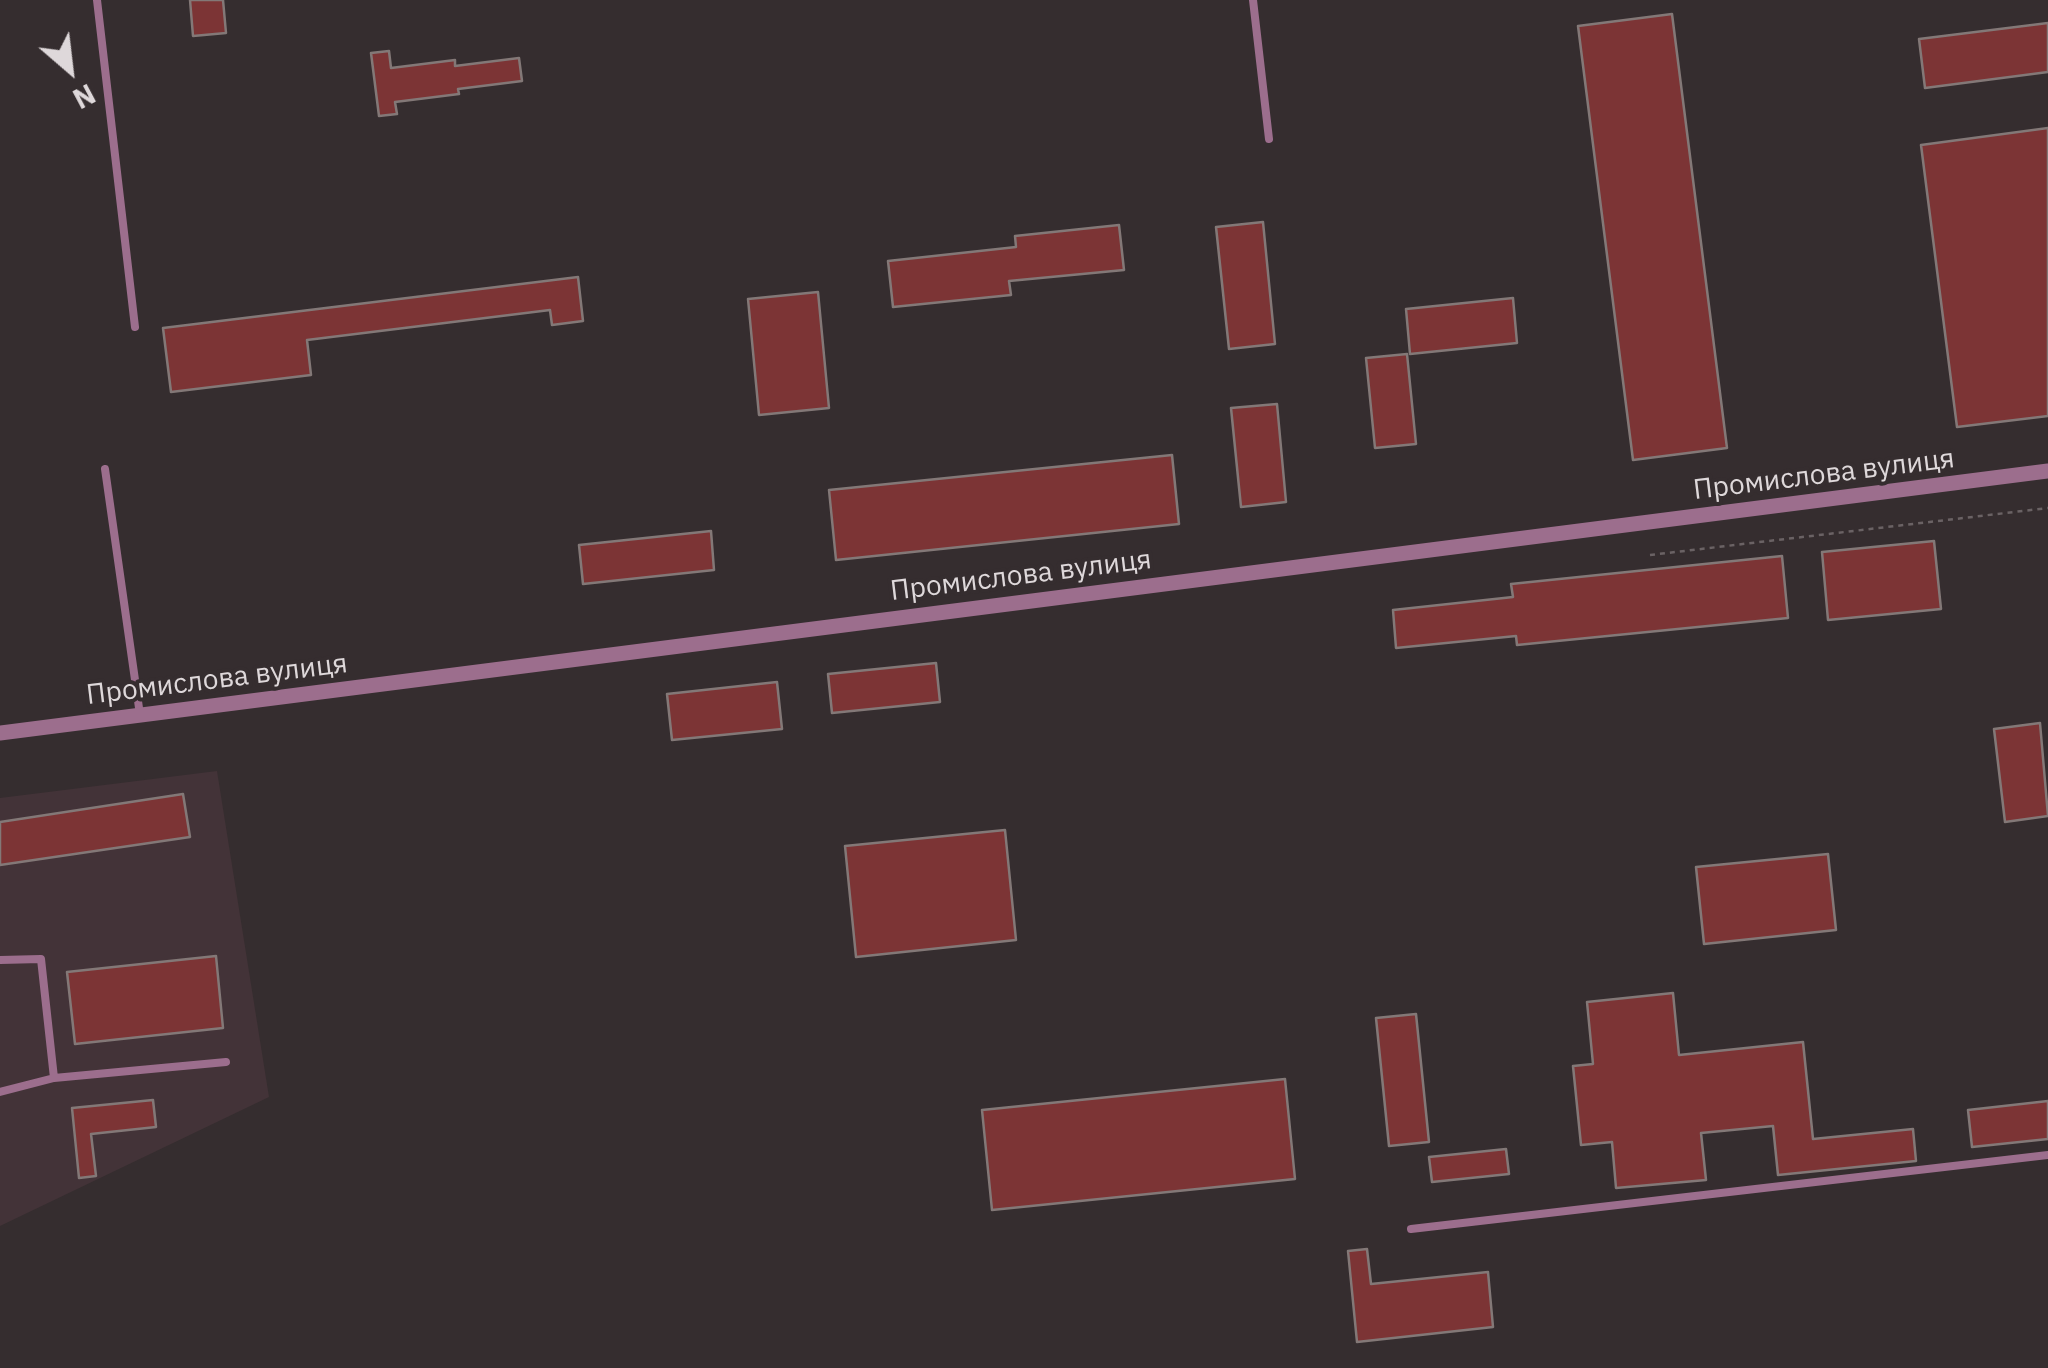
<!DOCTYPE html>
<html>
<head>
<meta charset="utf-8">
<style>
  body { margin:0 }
  #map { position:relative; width:2048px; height:1368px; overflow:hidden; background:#352d2f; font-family:"IBM Plex Sans",sans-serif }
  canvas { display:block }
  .north { position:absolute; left:20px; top:20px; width:100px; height:100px; -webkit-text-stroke:8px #352d2f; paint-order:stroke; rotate:152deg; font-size:28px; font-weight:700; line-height:40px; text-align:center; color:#ded8da }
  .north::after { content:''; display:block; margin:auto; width:35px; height:45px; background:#ded8da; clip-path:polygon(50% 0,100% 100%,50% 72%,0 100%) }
</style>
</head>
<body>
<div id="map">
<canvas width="2048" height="1368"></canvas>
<div class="north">N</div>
</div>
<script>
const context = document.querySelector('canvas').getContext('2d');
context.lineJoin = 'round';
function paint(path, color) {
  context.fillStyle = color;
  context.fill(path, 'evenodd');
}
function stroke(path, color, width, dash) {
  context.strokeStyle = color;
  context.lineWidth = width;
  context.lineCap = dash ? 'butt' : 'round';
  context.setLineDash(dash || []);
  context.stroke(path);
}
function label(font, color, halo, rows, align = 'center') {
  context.font = font + ' "IBM Plex Sans",sans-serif';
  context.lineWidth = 8;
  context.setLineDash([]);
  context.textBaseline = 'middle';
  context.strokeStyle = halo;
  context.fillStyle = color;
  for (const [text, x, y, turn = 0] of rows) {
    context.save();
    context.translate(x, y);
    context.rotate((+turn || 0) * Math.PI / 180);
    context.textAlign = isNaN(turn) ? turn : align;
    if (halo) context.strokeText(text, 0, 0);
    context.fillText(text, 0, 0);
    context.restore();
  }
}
paint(new Path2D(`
  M217,771L269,1097L0,1226V798Z`), '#433338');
const building = new Path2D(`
  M190,0H223L226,33L193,36Z
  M1672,14L1727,448L1633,460L1578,26Z
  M2048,23V72L1925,88L1919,39Z
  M389,51L391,68L455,60V66L519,58L522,81L458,89L459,94L395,102L397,114L379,116L371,53Z
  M2048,128V416L1957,427L1921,145Z
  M1263,222L1275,344L1229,349L1216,227Z
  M1119,225L1124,270L1009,281L1011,295L893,307L888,261L1016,247L1015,236Z
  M578,277L583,321L552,325L550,310L307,340L311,375L171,392L163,328Z
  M818,292L829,408L759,415L748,299Z
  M1513,298L1517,343L1410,354L1406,309Z
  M1407,354L1416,444L1375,448L1366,358Z
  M1277,404L1286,502L1241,507L1231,408Z
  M1172,455L1179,524L836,560L829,490Z
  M711,531L714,570L583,584L579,545Z
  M1934,541L1941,609L1828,620L1822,552Z
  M1782,556L1788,618L1517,645L1516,636L1396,648L1393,610L1513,597L1511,584Z
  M936,663L940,702L832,713L828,674Z
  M777,682L782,729L672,740L667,694Z
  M2040,723L2048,816L2005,822L1994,729Z
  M183,794L190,837L0,865V822Z
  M1005,830L1016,940L856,957L845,846Z
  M1828,854L1836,930L1704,944L1696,867Z
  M216,956L223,1028L75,1044L67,972Z
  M1673,993L1679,1055L1803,1042L1813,1139L1913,1129L1916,1161L1778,1175L1773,1126L1701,1133L1706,1180L1616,1188L1612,1142L1581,1145L1573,1066L1593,1064L1587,1002Z
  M1416,1014L1429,1142L1389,1146L1376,1018Z
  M1285,1079L1295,1179L992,1210L982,1110Z
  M153,1100L156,1127L91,1134L96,1176L79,1178L72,1108Z
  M2048,1101V1139L1972,1147L1968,1110Z
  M1506,1149L1509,1174L1432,1182L1429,1157Z
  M1367,1249L1371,1284L1488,1272L1493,1327L1357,1342L1348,1251Z`);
paint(building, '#7c3435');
stroke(building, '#837877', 2.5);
stroke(new Path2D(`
  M1650,555L2048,508`), '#6a6264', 2.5, [5, 5]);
stroke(new Path2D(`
  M97,0L135,327
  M1253,0L1269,139
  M105,469L140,715
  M0,960L41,959L54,1078
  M0,1092L54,1078L226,1062
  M1411,1229L2048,1155`), '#9c6e8d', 8);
stroke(new Path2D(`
  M0,733L2048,471`), '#9c6e8d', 15);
label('28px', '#ded8da', '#352d2f', [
  ["Промислова вулиця",1824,475,-7],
  ["Промислова вулиця",1021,576,-7],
  ["Промислова вулиця",217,680,-7]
]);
</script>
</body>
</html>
